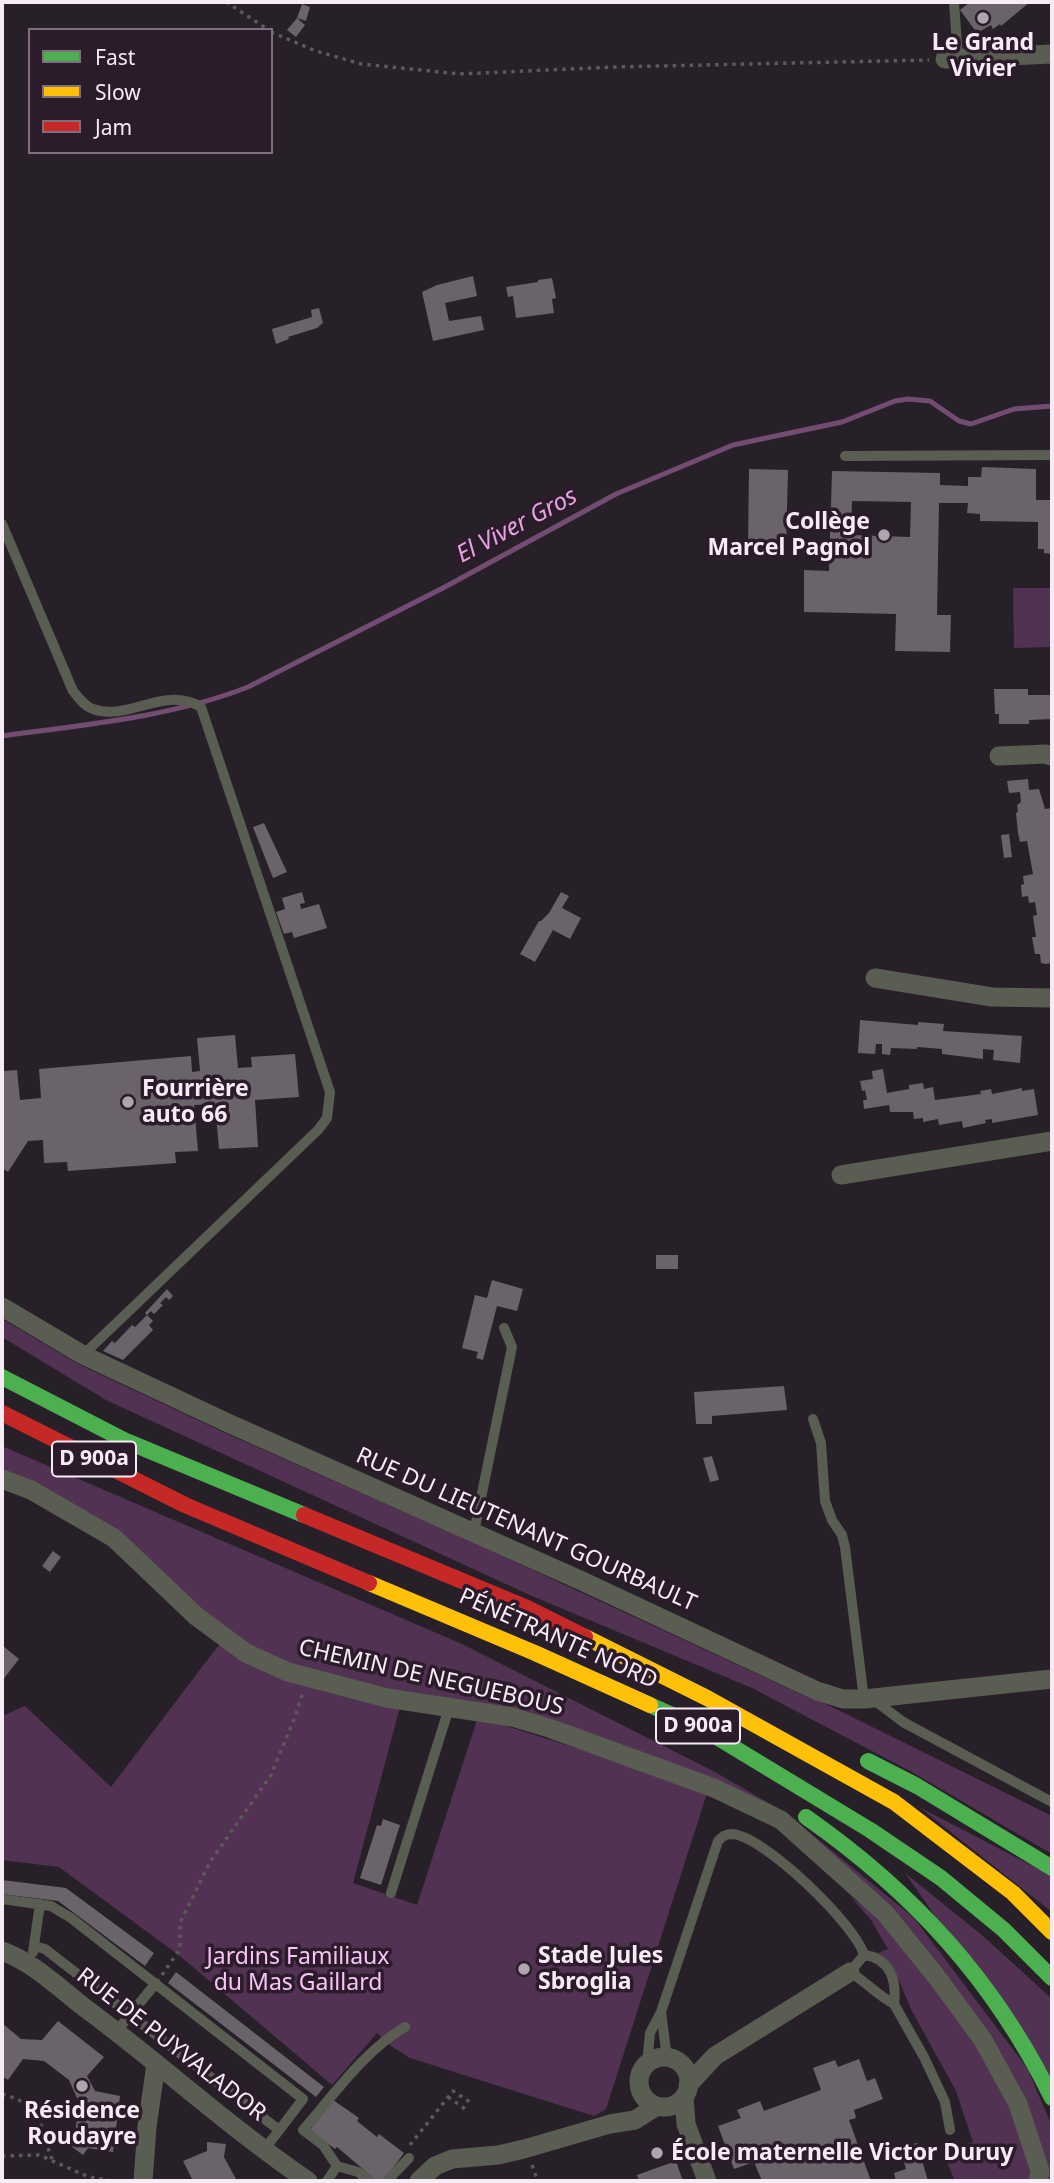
<!DOCTYPE html>
<html>
<head>
<meta charset="utf-8">
<style>
  body { margin:0 }
  #map { position:relative; width:1054px; height:2183px; overflow:hidden; background:#282028; font-family:"Noto Sans",sans-serif }
  canvas { display:block }
  .frame { position:absolute; inset:0; border:4px solid #f7ecf6; pointer-events:none }
  .legend { position:absolute; left:28px; top:28px; width:245px; height:126px; box-sizing:border-box; background:#2c1c2b; border:2px solid #7d6f7c; margin:0; padding:9px 12px; list-style:none; font-size:21px; color:#f7ecf6 }
  .legend li { display:flex; align-items:center; gap:14px; height:35px }
  .legend b { width:35px; border:2px solid #7d6f7c }
</style>
</head>
<body>
<div id="map">
<canvas width="1054" height="2183"></canvas>
<div class="frame"></div>
<ul class="legend">
<li><b style="height:9px;background:#4caf50"></b>Fast</li>
<li><b style="height:9px;background:#ffc107"></b>Slow</li>
<li><b style="height:9px;background:#c62828"></b>Jam</li>
</ul>
</div>
<script>
const context = document.querySelector('canvas').getContext('2d');
context.lineJoin = 'round';
function paint(path, color) {
  context.fillStyle = color;
  context.fill(path, 'evenodd');
}
function stroke(path, color, width, dash) {
  context.strokeStyle = color;
  context.lineWidth = width;
  context.lineCap = dash ? 'butt' : 'round';
  context.setLineDash(dash || []);
  context.stroke(path);
}
function label(font, color, halo, rows, align = 'center') {
  context.font = font + ' "Noto Sans",sans-serif';
  context.lineWidth = 7;
  context.setLineDash([]);
  context.textBaseline = 'middle';
  context.strokeStyle = halo;
  context.fillStyle = color;
  for (const [text, x, y, turn = 0] of rows) {
    context.save();
    context.translate(x, y);
    context.rotate((+turn || 0) * Math.PI / 180);
    context.textAlign = isNaN(turn) ? turn : align;
    if (halo) context.strokeText(text, 0, 0);
    context.fillText(text, 0, 0);
    context.restore();
  }
}
paint(new Path2D(`
  M1013,588H1052V647L1014,648Z
  M2,1319L78,1364L223,1432L470,1541L807,1697L824,1703L1052,1816V1854L912,1772L752,1688L532,1596L106,1400L2,1337Z
  M2,1446L462,1644L715,1772L786,1813L914,1918L1027,2068L1052,2126V2181H1049L1022,2104L890,1907L717,1781L291,1665L250,1646L2,1471Z
  M221,1642L400,1707L353,1883L417,1905L478,1717L708,1790L606,2109L594,2116L410,2058L391,2046L377,2033L332,2085L180,1956L59,1867L2,1860V1716L25,1706L111,1787Z
  M919,1807L1052,1876V1912Z
  M905,1873L983,1936L1052,1999V2083Z
  M852,1898L880,1917L977,2043L1012,2107L1033,2172L1030,2179L955,2181L942,2151L973,2142L956,2091L912,2011L893,1967L878,1953L888,1949L871,1920Z`), '#523252');
stroke(new Path2D(`
  M2,736C82,725 172,717 248,687L443,588L616,494L733,445L842,422L895,401L908,399L930,401L959,421L971,424L1014,409L1052,406`), '#734c71', 5);
paint(new Path2D(`
  M970,2H1030L1001,26L1000,24L993,29L991,25L977,33L960,10Z
  M302,4L310,7L306,21L297,18Z
  M297,18L305,25L296,37L287,30Z
  M473,276L477,296L445,303L449,321L481,316L484,330L433,341L422,292L437,285Z
  M552,278L556,298L552,299L554,313L516,318L513,296L508,297L506,287L538,282V280Z
  M319,308L323,323L317,328L288,337L289,339L276,344L272,329L312,317L311,310Z
  M982,467L1036,469V500H1052V554L1044,553V549H1038V522L980,521V514L967,513L968,503H939L937,615H951L950,652L895,651L896,614L804,612V570L829,571L832,471L940,473V485L968,486V477H981ZM852,501L911,502L910,537L851,535Z
  M749,469L788,470L786,548L748,547Z
  M994,689H1028V695H1052V719L1029,720V724H999V714H995Z
  M1028,779L1029,790L1039,789L1045,809L1052,808V872H1050L1052,884V963L1046,964L1041,963L1040,954H1035L1032,937H1036L1033,916L1037,915L1035,902L1029,903L1028,896L1022,897L1021,885L1024,884L1023,876L1033,874L1027,841L1020,842L1018,833L1016,813L1018,812L1017,805L1021,802L1020,792L1009,793L1007,781Z
  M264,823L287,872L273,878L253,827Z
  M1009,834L1012,857L1004,858L1001,835Z
  M302,892L305,903L300,904L301,909L319,904L327,928L294,938L292,932L284,934L276,912L285,909L282,898Z
  M561,892L569,896L562,908L581,918L570,939L553,930L535,962L520,954L539,921H541L549,913Z
  M860,1020L918,1025V1022L944,1024L943,1031L1022,1036L1020,1063L993,1060L994,1050L983,1049V1059L942,1054V1049L917,1047V1049L891,1048L890,1055L882,1054V1044H876L875,1054L858,1053Z
  M235,1035L238,1068L252,1067L251,1057L295,1054L299,1097L255,1100L258,1147L219,1149L215,1104L194,1105L198,1151L175,1152L176,1163L68,1171L67,1162L44,1163L43,1140L28,1141L8,1172L2,1168V1071L17,1070L20,1100L41,1098L39,1069L191,1056L192,1072L200,1071L197,1038Z
  M883,1069L887,1093L909,1089V1085L923,1083L924,1089L933,1087L935,1100L981,1094L980,1091L991,1089L992,1094L1022,1088V1091L1034,1089L1038,1115L992,1123V1119L985,1120L986,1123L963,1128L962,1121L939,1125L938,1119L923,1122V1118L914,1119L913,1112H890L889,1105L864,1109L863,1100H867L865,1090L862,1091L860,1081L873,1079L872,1071Z
  M656,1255H678V1269H656Z
  M492,1280L523,1289L517,1311L497,1306L483,1360L476,1358L478,1352L462,1348L475,1295L487,1298Z
  M167,1289L173,1296L169,1300L166,1297L160,1303L163,1305L154,1314L151,1311L147,1315L145,1313Z
  M147,1315L153,1321L149,1325L153,1330L123,1360L103,1351L112,1341L115,1343L132,1325L135,1327Z
  M784,1386L787,1410L712,1416V1424H696L694,1392Z
  M712,1456L719,1480L710,1482L703,1458Z
  M53,1551L61,1557L50,1572L42,1566Z
  M2,1645L19,1659L2,1681Z
  M383,1819L400,1825L381,1885L360,1878L377,1825L381,1826Z
  M2,1880L66,1888L154,1953L145,1966L58,1901L2,1894Z
  M176,1972L324,2087L316,2097L168,1983Z
  M58,2021L104,2057L87,2076L95,2091L120,2096L113,2152L88,2148L83,2155L68,2144L75,2134L79,2103L69,2080L44,2061L23,2059L8,2080L2,2076V2023L21,2039L42,2040Z
  M859,2059L867,2081L875,2078L883,2099L854,2110L856,2118L849,2120L871,2181H762L754,2162L734,2169L718,2126L741,2118L737,2110L760,2101L764,2111L821,2090L813,2068L835,2060L838,2067Z
  M333,2100L359,2118L357,2121L377,2137L379,2134L404,2153L383,2181H377L337,2147L335,2149L310,2130Z
  M207,2142L226,2144L224,2157L237,2181H193L183,2161L207,2151Z
  M917,2143L928,2181H896L894,2173L906,2169L900,2147Z
  M676,2161L683,2181H639L637,2175Z`), '#6a636a');
stroke(new Path2D(`
  M226,2L269,30
  M271,32L316,51L361,64L460,74L614,67L929,60
  M162,1975L180,1949V1923L210,1862L271,1775L295,1717L303,1692
  M2,2094C45,2106 38,2124 52,2159
  M448,2097L468,2111
  M410,2145L453,2091L473,2104
  M2,2156L39,2155L89,2177L113,2181
  M532,2165L537,2179`), '#5b5a57', 3.5, [3.5, 5]);
stroke(new Path2D(`
  M954,2L958,59
  M845,456L1052,455
  M2,524L73,691C79,698 84,706 93,709C128,722 163,685 201,707L330,1092L327,1118L318,1130L83,1355
  M813,1419L821,1443L825,1501L832,1520L842,1535L845,1547L864,1699
  M474,1532L512,1347L504,1328
  M874,1700L903,1722L1052,1802
  M391,1893L449,1708
  M2,1899L51,1906L71,1918L303,2099L264,2150
  M34,1946L45,1949L279,2130
  M33,1952L40,1904
  M894,2004L924,2057L945,2102L950,2130
  M661,2012L718,1841C722,1837 725,1834 732,1834C763,1835 856,1925 864,1955L850,1972C866,1982 877,1995 894,2004C897,1980 890,1958 864,1955
  M116,2032L156,1983
  M647,2064L650,2033L661,2012L667,2058
  M337,2166L323,2145L303,2130C333,2096 366,2049 405,2027
  M327,2181L337,2166L358,2172L370,2181
  M387,2181L409,2158`), '#5a5d52', 10);
stroke(new Path2D(`
  M945,59L1052,54
  M999,756L1045,754L1052,756
  M875,978L992,997L1052,998
  M841,1175L1052,1141
  M2,1307L83,1355L228,1423L582,1581L817,1691L843,1699H864L1052,1679
  M2,1479L31,1490L114,1538L196,1616L246,1653L288,1672L387,1698L512,1717L549,1728L714,1788L781,1820L885,1913L936,1976L983,2040L1018,2104L1040,2171L1038,2181
  M2,1951C33,1962 59,1988 85,2008C161,2064 230,2128 308,2181
  M639 2082a25 25 0 1 1 50 0a25 25 0 1 1-50 0Z
  M688,2085L715,2056L850,1972
  M684,2097L686,2124L707,2181
  M143,2181L147,2127L156,2064
  M419,2181L435,2166L452,2159L498,2155L524,2149L610,2124L635,2120L657,2106`), '#5a5d52', 19);
stroke(new Path2D(`
  M2,1377L126,1441L304,1515
  M650,1705L705,1730L870,1830L941,1878L1004,1930L1052,1978
  M868,1761L917,1786L1052,1868
  M806,1817C913,1892 994,1980 1052,2098`), '#4caf50', 16);
stroke(new Path2D(`
  M369,1583L535,1653L650,1705
  M585,1637L707,1698L894,1802L1013,1893L1052,1932`), '#ffc107', 16);
stroke(new Path2D(`
  M2,1413L185,1505L369,1583
  M304,1515L527,1608L585,1637`), '#c62828', 16);
for (const [x, y, r, color] of [
  [983,18,7,"#afa5ae"],
  [884,535,7,"#afa5ae"],
  [128,1102,7,"#afa5ae"],
  [524,1969,7,"#afa5ae"],
  [82,2086,7,"#afa5ae"],
  [657,2153,7,"#afa5ae"]
]) {
  const dot = new Path2D();
  dot.arc(x, y, r, 0, 2 * Math.PI);
  context.fillStyle = color;
  context.fill(dot);
  stroke(dot, '#2c1c2b', 2.5);
}
for (const [x, y, w] of [
  [94,1459,84],
  [698,1726,84]
]) {
  const box = new Path2D();
  box.roundRect(x - w / 2, y - 17.5, w, 35, 5);
  context.fillStyle = '#2c1c2b';
  context.fill(box);
  stroke(box, '#f7ecf6', 2);
}
label('bold 21px', '#f7ecf6', null, [
  ["D 900a",94,1459],
  ["D 900a",698,1726]
]);
label('bold 23px', '#f7ecf6', '#2c1c2b', [
  ["Le Grand",983,43,"center"],
  ["Vivier",983,69,"center"],
  ["Collège",870,522,"right"],
  ["Marcel Pagnol",870,548,"right"],
  ["Fourrière",142,1089],
  ["auto 66",142,1115],
  ["Stade Jules",538,1956],
  ["Sbroglia",538,1982],
  ["Résidence",82,2111,"center"],
  ["Roudayre",82,2137,"center"],
  ["École maternelle Victor Duruy",671,2153]
], 'left');
label('23px', '#f7ecf6', '#2c1c2b', [
  ["RUE DU LIEUTENANT GOURBAULT",526,1530,24],
  ["PÉNÉTRANTE NORD",558,1639,24],
  ["CHEMIN DE NEGUEBOUS",431,1678,13],
  ["RUE DE PUYVALADOR",171,2045,38]
]);
label('23px', '#f8c3f5', '#2c1c2b', [
  ["Jardins Familiaux",298,1957],
  ["du Mas Gaillard",298,1983]
]);
label('italic 24px', '#e5a5e2', '#2c1c2b', [
  ["El Viver Gros",517,526,-28]
]);
</script>
</body>
</html>
